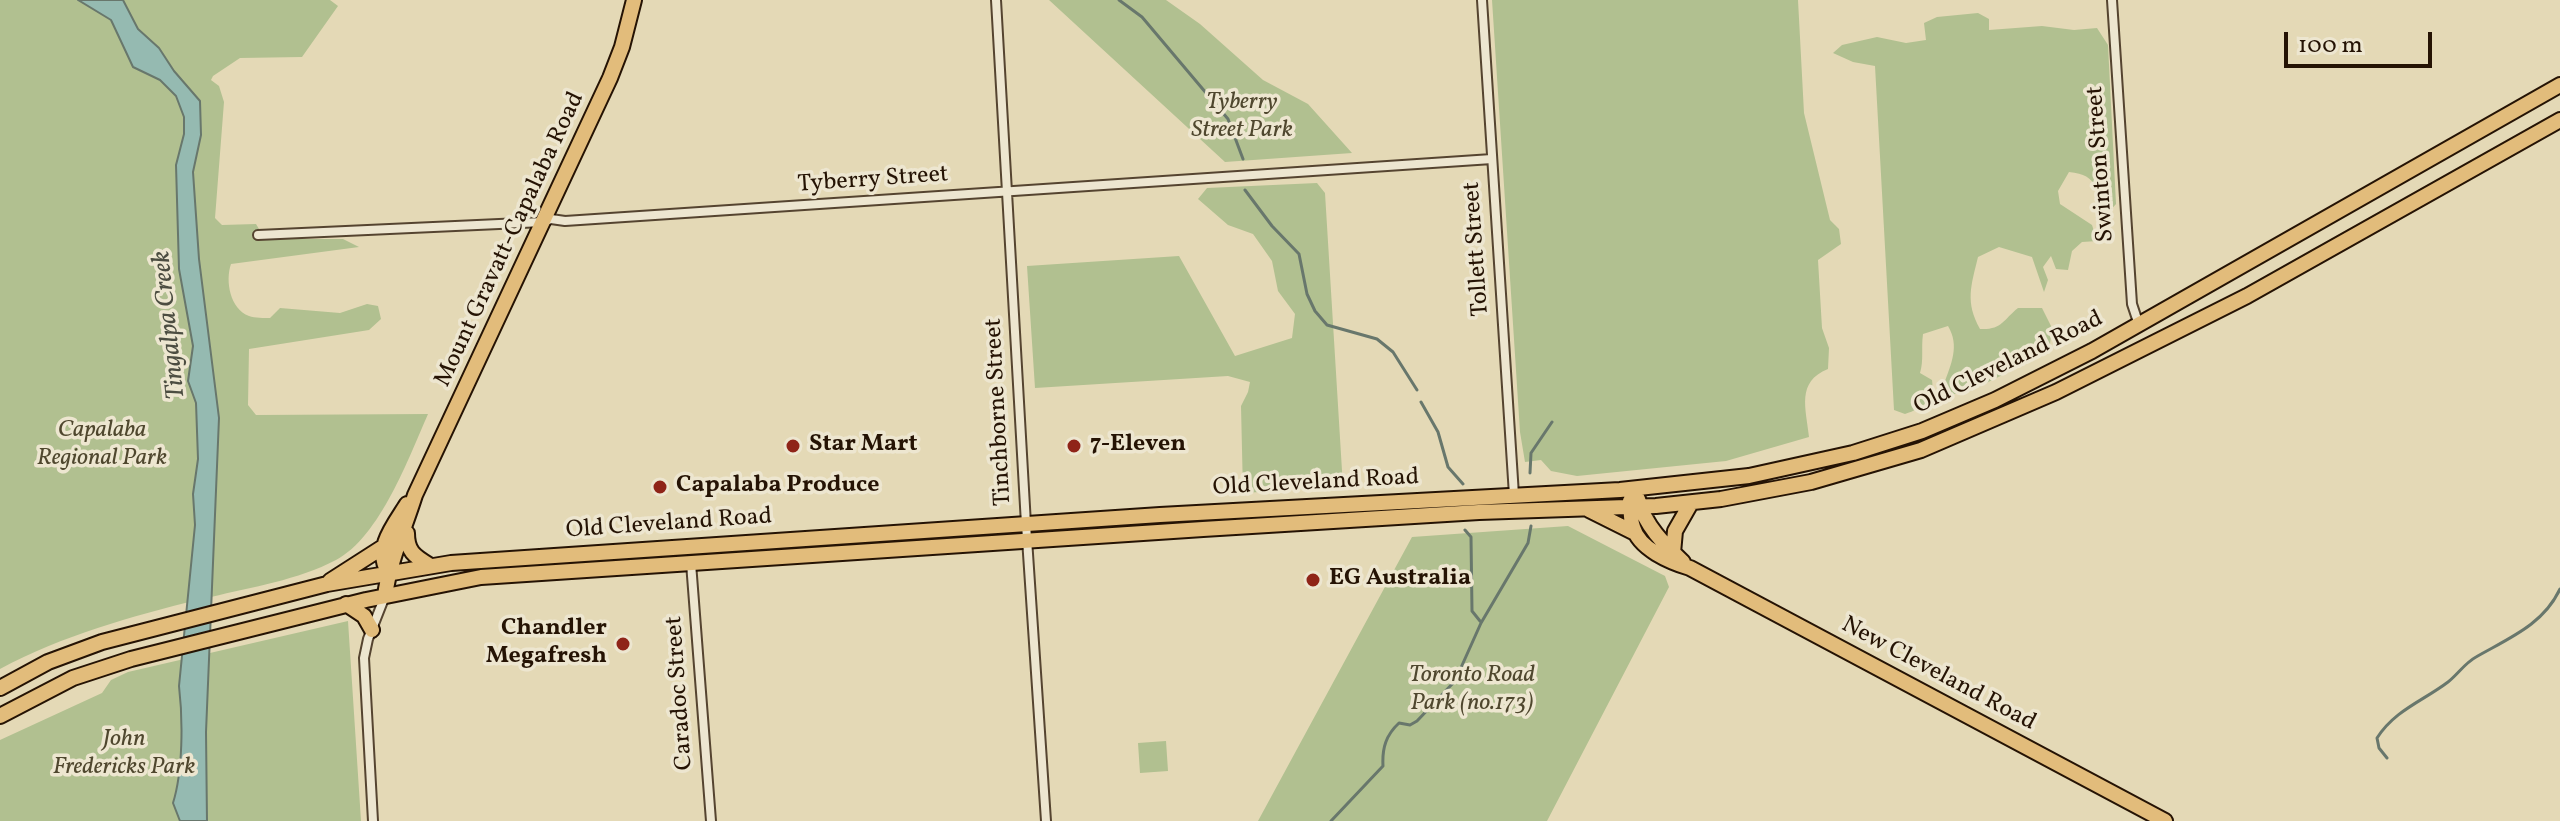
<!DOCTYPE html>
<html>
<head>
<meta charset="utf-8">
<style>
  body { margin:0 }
  #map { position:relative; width:2560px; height:821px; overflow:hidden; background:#e4d9b6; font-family:Vollkorn,serif }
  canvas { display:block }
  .scale { position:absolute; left:2284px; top:32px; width:148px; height:36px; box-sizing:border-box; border:4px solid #251304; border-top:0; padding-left:10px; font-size:24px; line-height:28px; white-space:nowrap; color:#251304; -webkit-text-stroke:6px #ede6d0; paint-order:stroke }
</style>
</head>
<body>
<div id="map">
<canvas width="2560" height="821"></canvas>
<div class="scale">100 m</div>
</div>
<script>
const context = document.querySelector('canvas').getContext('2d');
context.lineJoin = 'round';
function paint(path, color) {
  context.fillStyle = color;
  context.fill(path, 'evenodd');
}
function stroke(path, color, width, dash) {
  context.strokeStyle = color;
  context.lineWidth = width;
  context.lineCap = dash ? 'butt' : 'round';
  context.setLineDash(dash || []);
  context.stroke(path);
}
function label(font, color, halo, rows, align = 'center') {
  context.font = font + ' Vollkorn,serif';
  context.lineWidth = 7;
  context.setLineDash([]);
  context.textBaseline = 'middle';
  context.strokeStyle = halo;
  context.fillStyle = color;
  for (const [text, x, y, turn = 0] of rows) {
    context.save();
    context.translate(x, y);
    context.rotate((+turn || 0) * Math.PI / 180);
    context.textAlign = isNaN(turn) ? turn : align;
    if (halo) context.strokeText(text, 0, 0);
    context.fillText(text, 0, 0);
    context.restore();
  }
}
paint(new Path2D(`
  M0,0H102L189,108L184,163L206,371L200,599C131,617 63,635 0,669Z
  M123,0H330L338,6L302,57L240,58L213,76L211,80L219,86L224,102L215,218L222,225L256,224L265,239H343L359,247L231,264C225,281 230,309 249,316C255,318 264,318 270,318L280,308L340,313L367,304L378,306L381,319L369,330L249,349L248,405L256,415L428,414C409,457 380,537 336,560C298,580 252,587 211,597L214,378L199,259L193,172L201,135L174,71L159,48L138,29Z
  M1049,0H1166L1200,24L1263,80L1308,104L1352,153L1225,162Z
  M1492,0H1798L1804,113L1830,220L1839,229L1841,244L1818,260L1822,328L1829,348L1828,369C1796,382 1806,408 1809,437L1726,461L1577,476L1551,471L1541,460L1525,462L1520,432Z
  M1978,13L1989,19V30L2042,26L2074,30L2097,28L2108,45L2116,204L2109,212C2094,191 2100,175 2069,172L2058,191L2060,204L2092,225L2097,241L2082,242L2072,251L2068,270L2056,269L2051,256L2043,267L2048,280L2044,292L2032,257L1999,247L1978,257C1971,286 1965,302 1980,329C2002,330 2003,320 2018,308H2042L2052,328L2049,352L1964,394H1949L1944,384C1951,364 1960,346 1948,326L1923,334C1921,348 1924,360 1920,373L1932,380C1935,400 1923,408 1905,414L1894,410L1875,66L1853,62L1833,53L1842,45L1877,37L1906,43L1926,40L1924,23L1937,17Z
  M1317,183L1325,193L1343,487L1243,493L1241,406L1248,392L1250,382L1228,376L1035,388L1027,266L1179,256L1235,356L1292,338L1295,314L1278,291L1272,261L1253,234L1228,225L1198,199L1207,188Z
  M1568,526L1665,576L1669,587L1547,821H1258L1412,537Z
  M348,621L361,821H0V740L102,693L111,680L128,672Z
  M1166,741L1168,771L1140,773L1138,743Z`), '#b1c090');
const water = new Path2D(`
  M78,0H123L138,29L159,48L174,71L200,101L201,135L193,172L199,259L219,418L206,732L207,821H180L173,803C183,771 183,720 179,686L195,525L193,494L198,459L196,403L188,381L193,346L179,269L176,165L184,134V117L176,96L160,80L133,67L111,20Z`);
paint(water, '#95bab1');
stroke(water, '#68776c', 2);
stroke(new Path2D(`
  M1119,0L1142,17L1228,119L1243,159
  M1245,190L1272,226L1299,254L1307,294L1315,311L1327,325L1377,339L1393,352L1417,390
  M1421,402L1438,432L1448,467L1463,484
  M1530,473L1531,453L1552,422
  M1465,530L1471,537L1472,611L1480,621
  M2387,758L2379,748L2377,738C2395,710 2423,701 2448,682C2458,674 2465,663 2476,657C2509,638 2543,625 2560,589
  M1331,821L1383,766C1382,748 1386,735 1399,723L1410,725L1417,721L1455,681L1481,623L1528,543L1531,526`), '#68776c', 3);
const minor = new Path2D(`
  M996,0L1026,524L1046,821
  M1482,0L1514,495
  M2112,0L2132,304L2139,325
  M258,235L543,222L551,219L565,221L1492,159
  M691,563L711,821
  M373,821L364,658L368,639L385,596`);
const primary = new Path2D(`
  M1638,499C1645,526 1664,544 1683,562
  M1630,501C1631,510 1630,519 1633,527C1639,549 1670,562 1690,568L2165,821
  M1589,510L1635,533
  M407,533C407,551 414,556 429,565
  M1673,553L1675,531L1691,503
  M388,572C374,548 394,525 407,504
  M330,581L383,547
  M385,596C389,563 405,527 415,495L610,78L622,47L634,0
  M346,604L364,616L372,630
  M0,688L48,662L102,642L327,584L451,563L1160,515L1620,490L1749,476L1853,453L1922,431L1995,400L2092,351L2560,85
  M0,716L73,678L131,659L366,600L481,577L1203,529L1479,512L1656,506L1721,499L1811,482L1921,450L2056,392L2247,296L2560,120`);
stroke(minor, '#554430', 12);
stroke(primary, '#251304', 18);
stroke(minor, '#ede6d0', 8);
stroke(primary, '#e2bc7b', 14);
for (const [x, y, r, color] of [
  [793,446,8,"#8f2418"],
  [1074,446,8,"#8f2418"],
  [660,487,8,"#8f2418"],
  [1313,580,8,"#8f2418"],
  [623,644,8,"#8f2418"]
]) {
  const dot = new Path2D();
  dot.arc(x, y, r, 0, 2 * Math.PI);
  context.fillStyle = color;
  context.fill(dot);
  stroke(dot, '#ede6d0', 3);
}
label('italic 24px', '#4f472e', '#ede6d0', [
  ["Tyberry",1242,104],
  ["Street Park",1242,132],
  ["Capalaba",102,432],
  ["Regional Park",102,460],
  ["Toronto Road",1472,677],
  ["Park (no.173)",1472,705],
  ["John",124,741],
  ["Fredericks Park",124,769]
]);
label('24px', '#251304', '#ede6d0', [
  ["Swinton Street",2102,164,-94],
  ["Tyberry Street",873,181,-4],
  ["Mount Gravatt-Capalaba Road",511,240,-65],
  ["Tollett Street",1478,249,-94],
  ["Old Cleveland Road",2009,364,-26],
  ["Tinchborne Street",1000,412,-93],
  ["Old Cleveland Road",1316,484,-3],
  ["Old Cleveland Road",669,525,-4],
  ["New Cleveland Road",1938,675,28],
  ["Caradoc Street",681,693,-94]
]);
label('bold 24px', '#251304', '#ede6d0', [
  ["Star Mart",809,446],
  ["7-Eleven",1090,446],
  ["Capalaba Produce",676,487],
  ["EG Australia",1329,580],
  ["Chandler",607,630,"right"],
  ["Megafresh",607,658,"right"]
], 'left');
label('italic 26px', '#4c4d41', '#ede6d0', [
  ["Tingalpa Creek",171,325,-96]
]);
</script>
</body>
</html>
